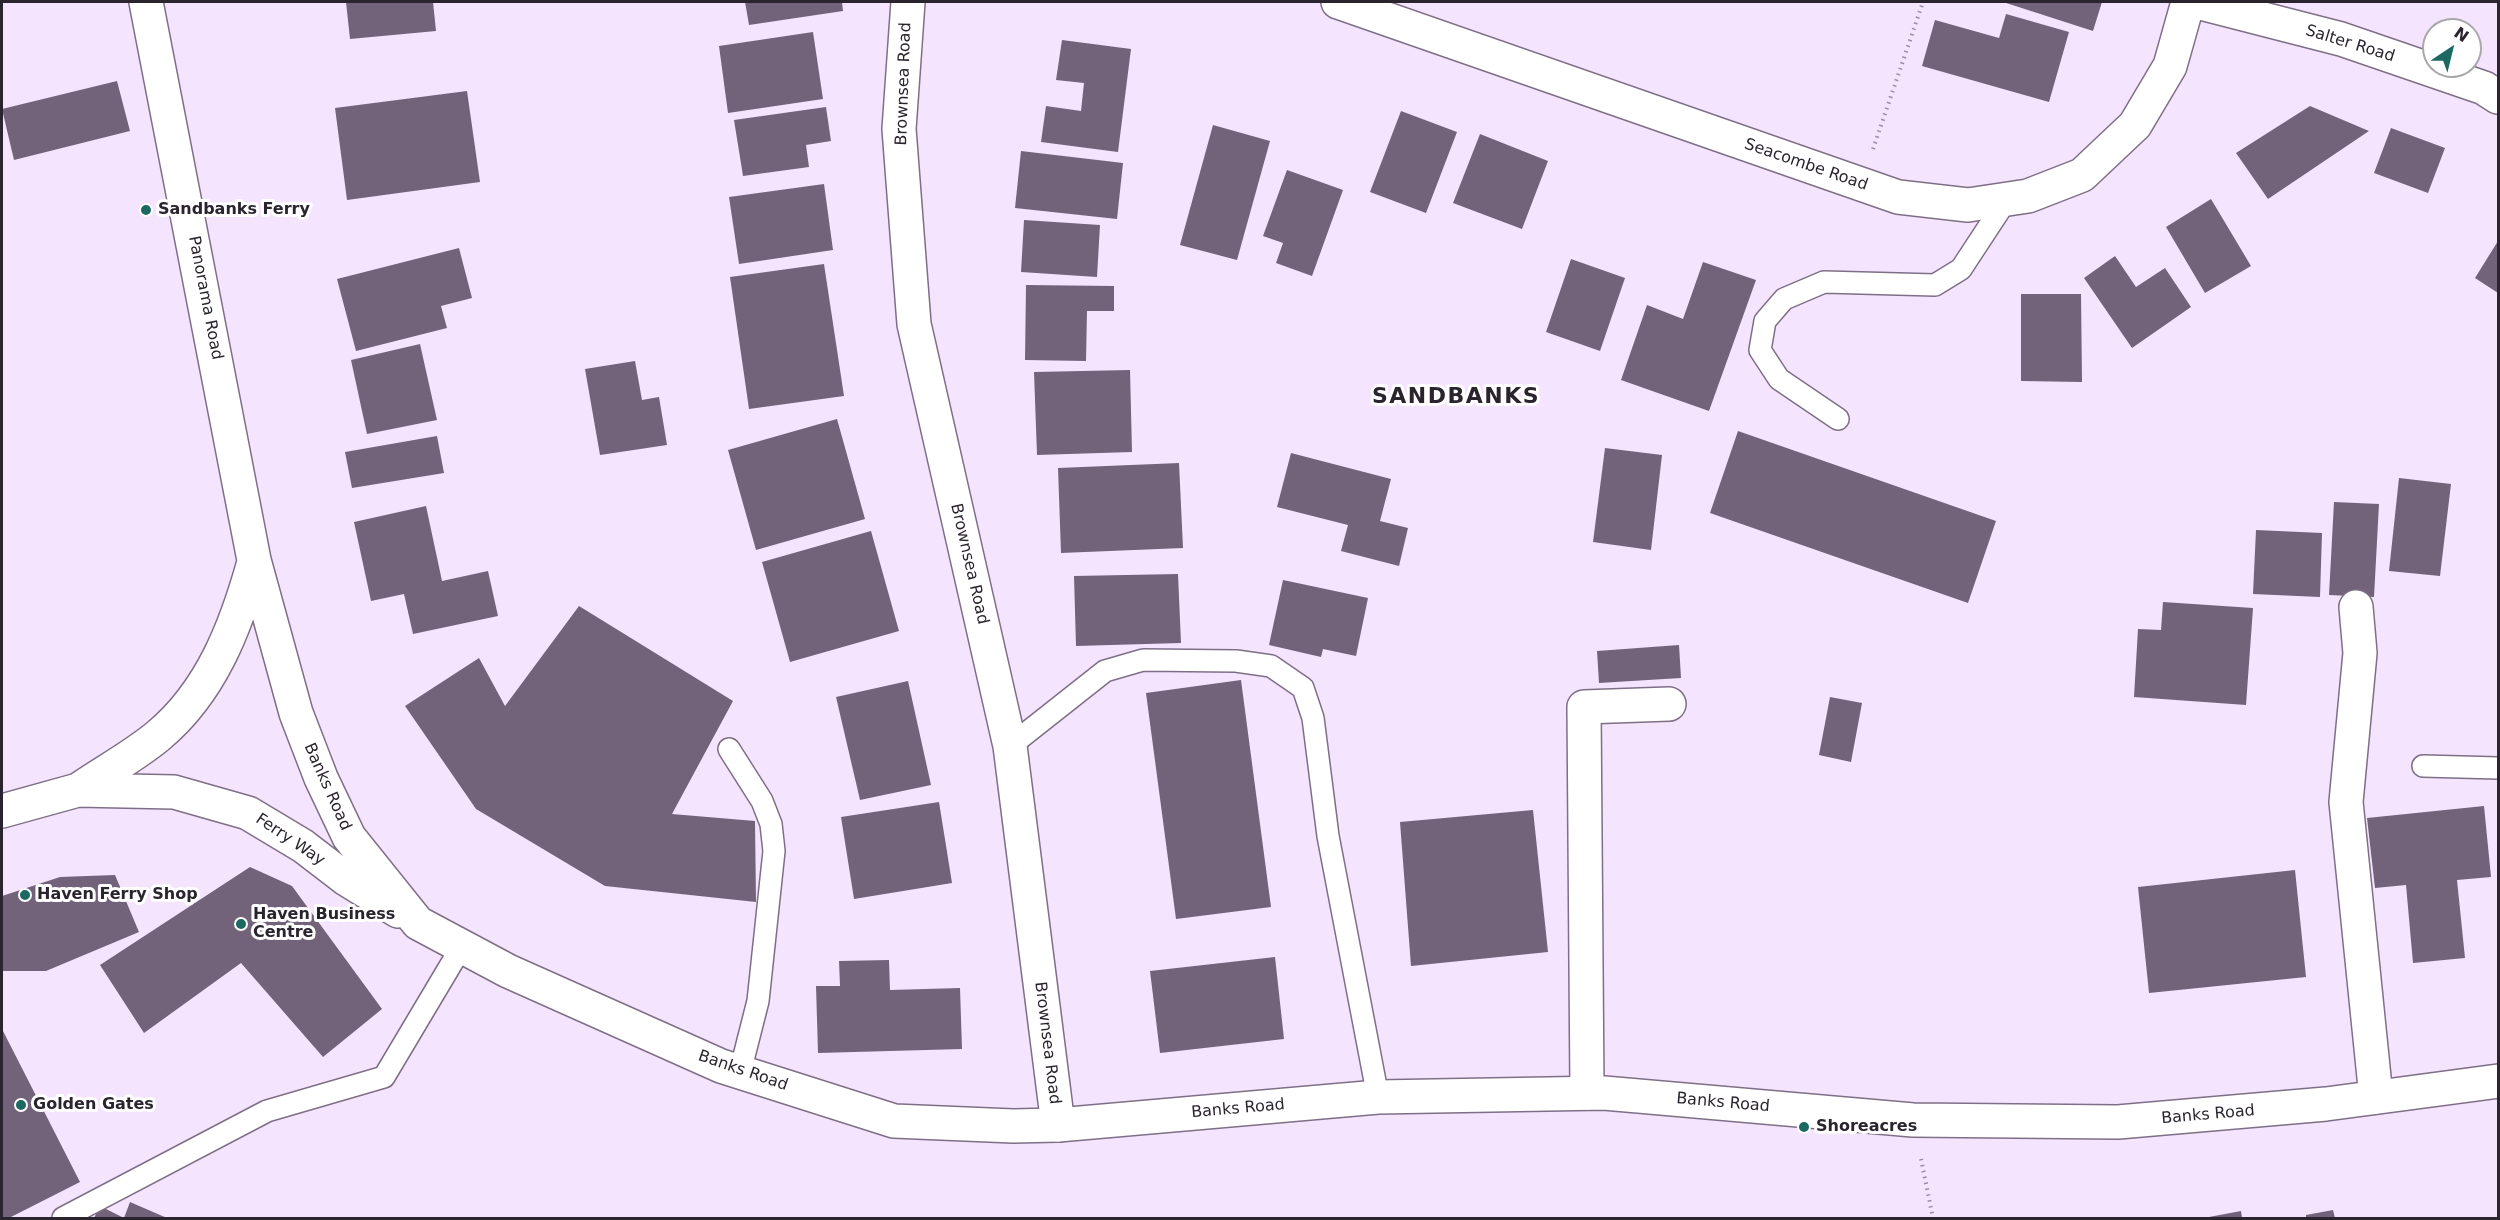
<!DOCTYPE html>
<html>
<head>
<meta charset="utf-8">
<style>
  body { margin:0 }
  #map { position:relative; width:2500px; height:1220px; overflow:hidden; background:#f5e4fe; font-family:"DejaVu Sans",sans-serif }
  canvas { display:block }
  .frame { position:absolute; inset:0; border:3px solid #2a242e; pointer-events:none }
  .north { position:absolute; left:2422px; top:18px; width:60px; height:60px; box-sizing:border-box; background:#fff; border:2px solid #aaa7ab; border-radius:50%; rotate:35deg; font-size:16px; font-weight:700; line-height:24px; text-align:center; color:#2a242e }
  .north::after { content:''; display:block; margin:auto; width:21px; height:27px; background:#1c6863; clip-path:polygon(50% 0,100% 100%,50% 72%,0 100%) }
</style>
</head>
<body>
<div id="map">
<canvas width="2500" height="1220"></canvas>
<div class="frame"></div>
<div class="north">N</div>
</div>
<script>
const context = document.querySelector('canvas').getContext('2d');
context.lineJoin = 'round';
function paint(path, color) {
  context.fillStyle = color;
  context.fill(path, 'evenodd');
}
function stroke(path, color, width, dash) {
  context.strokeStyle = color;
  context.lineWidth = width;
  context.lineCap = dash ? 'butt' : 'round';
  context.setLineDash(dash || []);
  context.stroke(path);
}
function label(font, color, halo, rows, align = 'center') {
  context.font = font + ' "DejaVu Sans",sans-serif';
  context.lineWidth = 6;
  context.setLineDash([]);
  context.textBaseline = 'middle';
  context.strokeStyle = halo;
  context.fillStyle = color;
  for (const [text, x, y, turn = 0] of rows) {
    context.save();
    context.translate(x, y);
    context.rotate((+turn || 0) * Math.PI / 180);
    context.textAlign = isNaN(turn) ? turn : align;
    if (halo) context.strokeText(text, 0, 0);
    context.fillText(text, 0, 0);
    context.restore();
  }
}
paint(new Path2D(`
  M346,2H433L436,31L350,39Z
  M745,2H842L843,11L749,25Z
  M2003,2H2102L2093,31Z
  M2006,14L2069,32L2049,102L1922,66L1935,20L1999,38Z
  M813,32L823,99L728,113L719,46Z
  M1062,40L1131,49L1118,152L1041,142L1046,106L1081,111L1084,83L1056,80Z
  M117,81L130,131L14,160L2,109Z
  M467,91L480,182L347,200L335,108Z
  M2310,106L2369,131L2268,199L2236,153Z
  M826,107L831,141L806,145L809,167L743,176L734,120Z
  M1401,111L1457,132L1426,213L1370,192Z
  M1213,125L1270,141L1237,260L1180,245Z
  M2391,128L2445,148L2428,193L2374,173Z
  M1480,134L1548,161L1522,229L1453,203Z
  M1021,151L1123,163L1117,219L1015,208Z
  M1287,170L1343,190L1312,276L1276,263L1283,243L1263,236Z
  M824,184L833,250L739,264L729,197Z
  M2211,199L2251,266L2205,293L2166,227Z
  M1024,220L1100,225L1097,277L1021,272Z
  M2498,241V293L2475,278Z
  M459,248L472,298L441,306L447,328L356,351L337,279Z
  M2115,256L2136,287L2165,268L2191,307L2132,348L2084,278Z
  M1571,259L1625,278L1600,351L1546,332Z
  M1703,262L1756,280L1709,411L1621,380L1647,305L1683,319Z
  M824,264L844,396L749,409L730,277Z
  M1026,285L1114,286V311H1087L1086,361L1025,360Z
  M2021,294H2081L2082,382L2021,381Z
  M420,344L437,420L367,434L351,360Z
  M635,361L642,400L659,397L667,445L600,455L585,369Z
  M1130,370L1132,452L1037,455L1034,372Z
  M837,419L865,519L756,550L728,450Z
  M1738,431L1996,521L1968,603L1710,513Z
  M437,436L444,473L352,488L345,452Z
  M1605,448L1662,455L1651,550L1593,542Z
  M1291,453L1391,479L1380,521L1408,528L1399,566L1341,551L1348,525L1277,507Z
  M1179,463L1183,548L1061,553L1058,468Z
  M2399,478L2451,484L2440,576L2389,571Z
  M2334,502L2379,504L2374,597L2329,595Z
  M426,506L442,581L488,571L498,616L413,634L404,594L371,601L354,522Z
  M2256,530L2322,533L2320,597L2253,594Z
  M871,531L899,631L790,662L762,562Z
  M1178,574L1181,643L1076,646L1074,576Z
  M1283,580L1368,598L1356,656L1323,649L1321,657L1269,645Z
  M2163,602L2253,608L2246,705L2134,697L2138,629L2161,630Z
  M579,606L733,701L672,814L755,821L756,902L605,886L476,809L405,706L479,658L505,706Z
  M1679,645L1681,678L1599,683L1597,651Z
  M1241,680L1271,907L1176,919L1146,693Z
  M908,681L931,785L860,800L836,697Z
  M1830,697L1862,703L1851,762L1819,755Z
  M939,802L952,883L854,899L841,817Z
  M2484,806L2491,877L2457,880L2465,958L2413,963L2406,885L2375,888L2367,818Z
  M1533,810L1548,952L1411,966L1400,822Z
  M250,867L292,886L382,1009L323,1057L241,963L144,1033L100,965Z
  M2295,870L2306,977L2149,993L2138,887Z
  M115,875L139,932L46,971H2V896L60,877Z
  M1275,957L1284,1039L1160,1053L1150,971Z
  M889,960L890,990L960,988L962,1049L818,1053L816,986H840L839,961Z
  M2,1029L80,1182L9,1218H2Z
  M130,1202L167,1218H94L100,1206L124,1218Z
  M2333,1210L2335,1218H2306V1215Z
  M2241,1211L2242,1218H2209V1217Z`), '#72637a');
const lane = new Path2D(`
  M1838,419L1779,379L1760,350L1765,321L1784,299L1824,282L1935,285L1961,269L2007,199
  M1010,746L1105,671L1143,660L1236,661L1271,666L1303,688L1313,718L1328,836L1378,1097
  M729,749L762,801L771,824L774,851L758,1001L740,1072
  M2423,766L2498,768
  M63,1218L267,1111L384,1077L462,946`);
const street = new Path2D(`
  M908,2L899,129L914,324L1010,746L1058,1125
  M1338,2L1898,197L1968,205L2028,196L2082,175L2135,125L2170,66L2188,2
  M2197,2L2341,39L2484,88L2498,97
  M2356,607L2360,653L2346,802L2376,1097
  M1587,1093L1584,707L1669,704`);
const secondary = new Path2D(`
  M146,2L254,560L296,713L321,778L349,837L418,923L508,971L721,1066L894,1121L1013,1126L1058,1125L1378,1097L1604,1093L1913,1120L2118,1122L2326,1104L2498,1081
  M78,790C104,772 134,756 158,736C211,692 236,627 254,562
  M2,811L78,790L174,792L248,813L303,846L346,879L398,911`);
stroke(lane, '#7e6f86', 24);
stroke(street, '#7e6f86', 36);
stroke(secondary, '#7e6f86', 36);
stroke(new Path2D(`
  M1873,149L1923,2
  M1921,1159L1933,1218`), '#9a8ea1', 4, [1.5, 4.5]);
stroke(lane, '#fff', 21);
stroke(street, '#fff', 33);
stroke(secondary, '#fff', 33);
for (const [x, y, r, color] of [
  [146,210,6,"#1c6863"],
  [25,895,6,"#1c6863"],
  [241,924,6,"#1c6863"],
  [21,1105,6,"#1c6863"],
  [1804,1127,6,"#1c6863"]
]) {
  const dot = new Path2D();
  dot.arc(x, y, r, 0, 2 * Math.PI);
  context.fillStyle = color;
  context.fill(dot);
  stroke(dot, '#fff', 2);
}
label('16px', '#2a242e', '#fff', [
  ["Salter Road",2350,44,17],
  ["Brownsea Road",904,84,-88],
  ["Seacombe Road",1806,165,19],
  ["Panorama Road",205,298,79],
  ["Brownsea Road",969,564,77],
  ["Banks Road",327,787,66],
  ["Ferry Way",290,840,34],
  ["Brownsea Road",1047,1043,83],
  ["Banks Road",743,1071,19],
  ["Banks Road",1723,1103,5],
  ["Banks Road",1238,1109,-5],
  ["Banks Road",2208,1115,-5]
]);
label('bold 16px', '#2a242e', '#fff', [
  ["Sandbanks Ferry",158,210],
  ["Haven Ferry Shop",37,895],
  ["Haven Business",253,915],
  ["Centre",253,933],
  ["Golden Gates",33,1105],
  ["Shoreacres",1816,1127]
], 'left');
context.letterSpacing = '1.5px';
label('bold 22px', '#2a242e', '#fff', [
  ["SANDBANKS",1456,397]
]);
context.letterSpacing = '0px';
</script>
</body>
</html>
